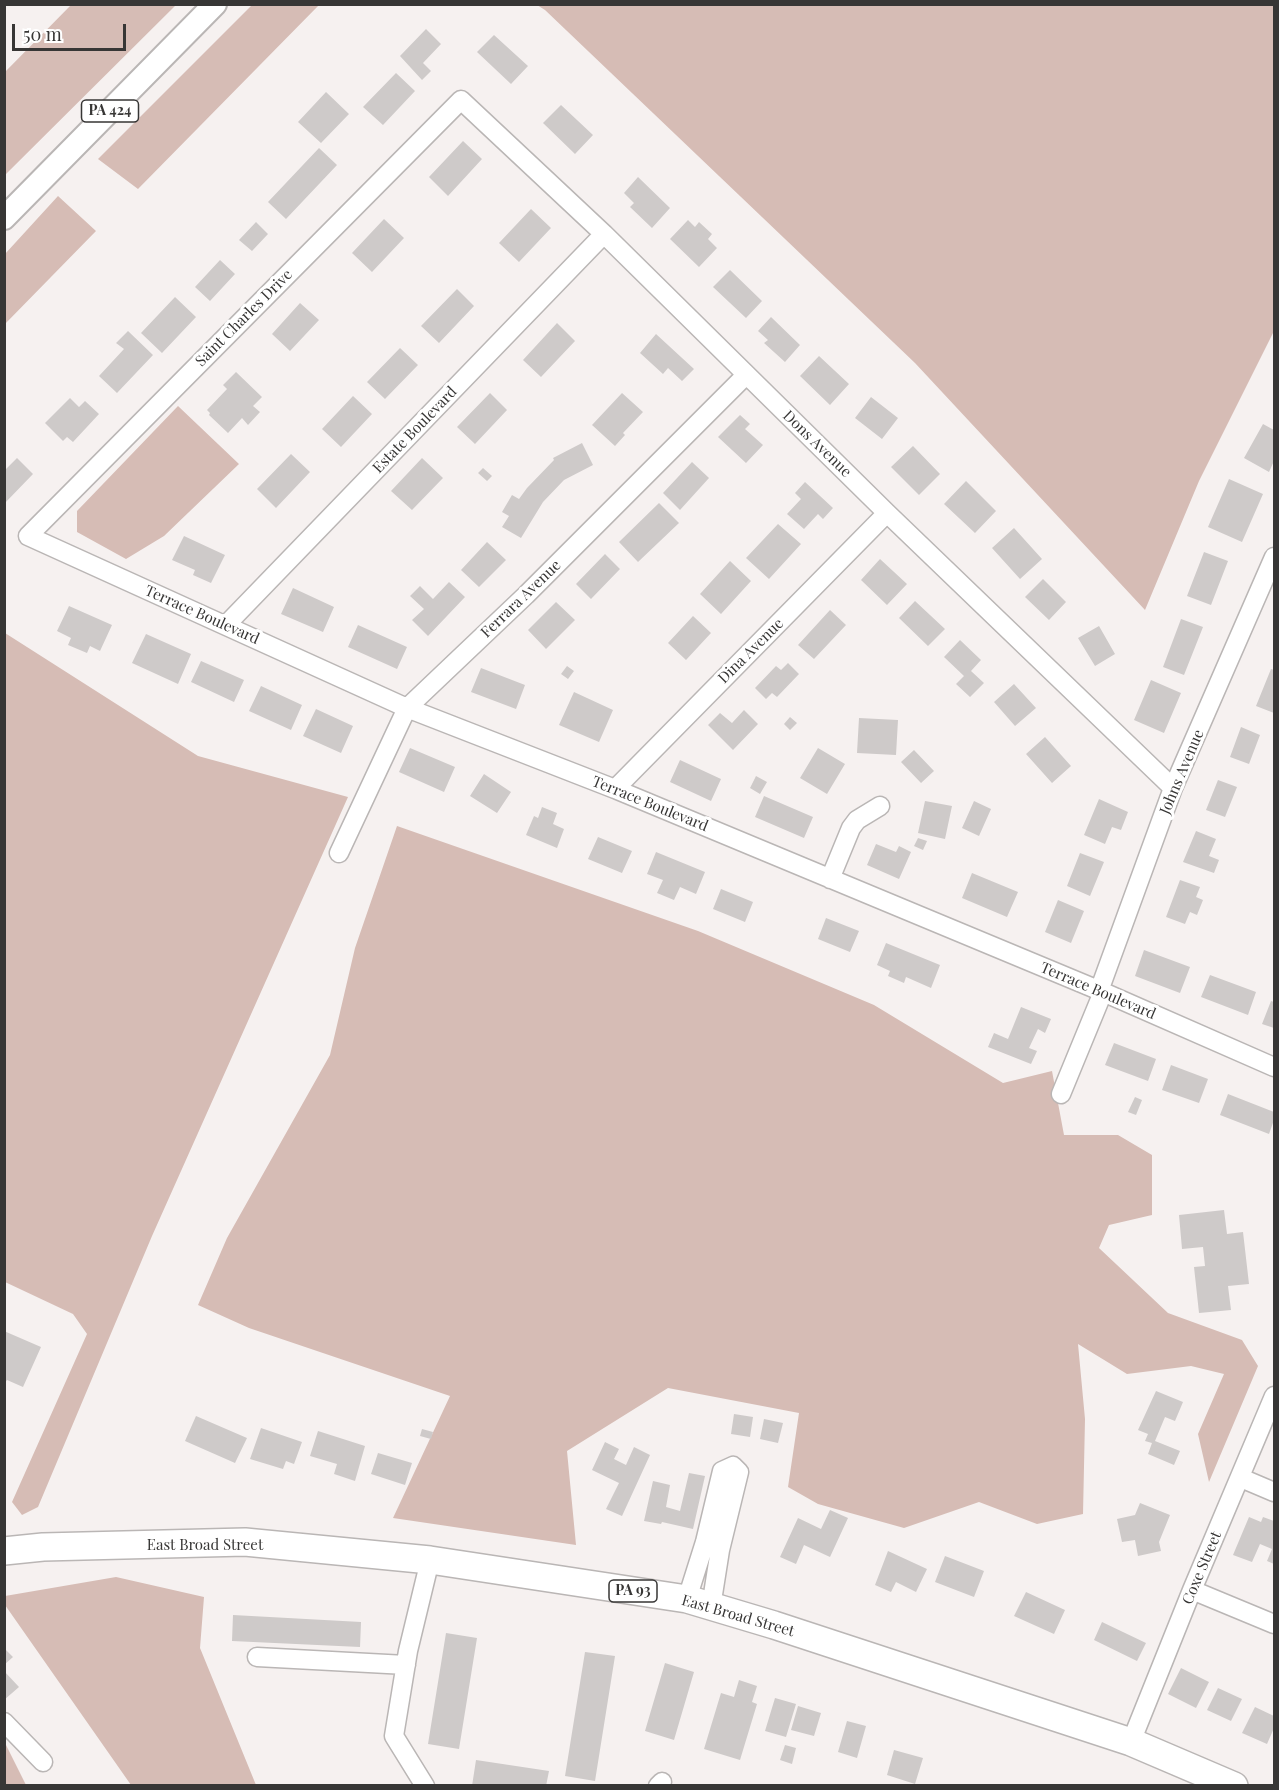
<!DOCTYPE html>
<html>
<head>
<meta charset="utf-8">
<style>
  body { margin:0 }
  #map { position:relative; width:1279px; height:1790px; overflow:hidden; background:#f6f1f0; font-family:"Playfair Display",serif }
  canvas { display:block }
  .frame { position:absolute; inset:0; border:6px solid #373635; pointer-events:none }
  .scale { position:absolute; left:12px; top:24px; width:114px; height:27px; box-sizing:border-box; border:3px solid #373635; border-top:0; padding-left:8px; font-size:18px; line-height:21px; white-space:nowrap; color:#373635; -webkit-text-stroke:4px #fff; paint-order:stroke }
</style>
</head>
<body>
<div id="map">
<canvas width="1279" height="1790"></canvas>
<div class="frame"></div>
<div class="scale">50 m</div>
</div>
<script>
const context = document.querySelector('canvas').getContext('2d');
context.lineJoin = 'round';
function paint(path, color) {
  context.fillStyle = color;
  context.fill(path, 'evenodd');
}
function stroke(path, color, width, dash) {
  context.strokeStyle = color;
  context.lineWidth = width;
  context.lineCap = dash ? 'butt' : 'round';
  context.setLineDash(dash || []);
  context.stroke(path);
}
function label(font, color, halo, rows, align = 'center') {
  context.font = font + ' "Playfair Display",serif';
  context.lineWidth = 6;
  context.setLineDash([]);
  context.textBaseline = 'middle';
  context.strokeStyle = halo;
  context.fillStyle = color;
  for (const [text, x, y, turn = 0] of rows) {
    context.save();
    context.translate(x, y);
    context.rotate((+turn || 0) * Math.PI / 180);
    context.textAlign = isNaN(turn) ? turn : align;
    if (halo) context.strokeText(text, 0, 0);
    context.fillText(text, 0, 0);
    context.restore();
  }
}
paint(new Path2D(`
  M71,5H176L5,175V72Z
  M252,5H319L138,189L98,159Z
  M537,5H1274V331L1199,481L1145,610L915,363L545,10Z
  M58,196L96,231L5,324V254Z
  M178,406L239,464L164,536L126,559L77,532V511Z
  M5,633L198,756L348,797L152,1236L38,1507L22,1515L12,1502L87,1334L73,1314L5,1282Z
  M397,826L698,931L874,1005L1003,1083L1052,1071L1064,1135H1118L1152,1155V1215L1109,1225L1099,1248L1168,1313L1242,1340L1258,1366L1209,1482L1198,1434L1224,1374L1191,1366L1127,1374L1078,1344L1085,1419L1083,1514L1037,1524L979,1502L904,1528L818,1504L788,1487L799,1413L668,1388L567,1451L576,1545L393,1518L450,1396L249,1328L198,1305L227,1238L330,1055L355,948Z
  M116,1577L204,1597L200,1648L256,1785H131L5,1605V1596Z
  M4,1743H5L26,1785H5Z`), '#d6bcb5');
paint(new Path2D(`
  M426,29L441,44L423,63L431,71L422,80L400,56Z
  M494,35L528,66L511,84L477,52Z
  M396,73L415,91L383,125L363,107Z
  M326,92L349,114L321,143L298,122Z
  M561,105L593,135L575,154L543,123Z
  M463,141L482,159L448,196L429,177Z
  M319,148L337,165L286,219L268,202Z
  M638,177L670,208L652,228L630,207L634,203L624,193Z
  M531,209L551,228L519,262L499,243Z
  M384,219L404,238L372,272L352,253Z
  M688,220L695,227L699,222L712,234L708,239L717,248L699,267L670,239Z
  M256,222L268,234L252,251L239,240Z
  M220,260L235,274L210,301L195,287Z
  M730,270L762,301L746,318L713,287Z
  M457,289L474,306L439,343L421,326Z
  M175,297L196,317L162,353L141,333Z
  M300,303L319,320L290,351L272,334Z
  M771,317L800,345L785,362L764,343L768,340L758,331Z
  M557,323L575,341L541,377L523,360Z
  M128,331L153,355L117,393L99,376L124,349L116,343Z
  M656,334L694,369L682,381L668,368L663,374L640,353Z
  M400,348L418,365L385,399L367,382Z
  M819,356L849,384L830,405L800,376Z
  M236,372L262,397L253,406L260,412L248,425L242,418L228,433L209,415L210,413L207,410L227,389L223,385Z
  M490,393L507,410L475,444L457,427Z
  M622,393L643,412L623,433L625,435L615,446L592,425Z
  M353,396L372,414L341,447L322,429Z
  M871,397L898,418L882,439L855,418Z
  M70,398L79,407L85,401L99,414L73,442L67,437L63,441L45,423Z
  M740,415L750,424L745,429L763,445L746,463L718,437Z
  M1263,424L1274,430V461L1269,472L1244,458Z
  M582,443L593,465L564,480L543,502L521,538L502,527L509,516L502,512L512,495L519,499L527,488L554,460L553,458Z
  M913,446L940,474L919,495L891,467Z
  M291,454L310,472L276,508L257,489Z
  M17,458L33,474L4,504V471Z
  M422,458L443,478L412,510L391,491Z
  M692,462L709,478L680,510L663,493Z
  M483,468L492,476L487,481L478,473Z
  M1229,479L1263,494L1242,542L1208,527Z
  M966,481L996,511L975,533L944,504Z
  M805,482L833,508L823,519L818,514L804,529L787,514L801,499L795,493Z
  M659,503L679,523L638,562L619,542Z
  M778,524L801,544L769,579L746,558Z
  M1014,528L1042,559L1020,579L992,548Z
  M184,536L225,555L211,583L193,575L195,570L172,560Z
  M487,542L506,560L479,587L461,570Z
  M1204,552L1228,561L1211,605L1187,596Z
  M605,554L620,569L591,599L576,584Z
  M880,559L907,584L887,605L861,580Z
  M730,561L751,581L721,614L700,594Z
  M1043,579L1066,602L1049,620L1025,597Z
  M449,582L465,597L428,636L412,620L424,609L410,596L420,586L433,599Z
  M293,588L334,607L323,632L281,614Z
  M915,601L945,629L928,646L899,618Z
  M556,602L575,620L546,649L528,630Z
  M69,606L112,625L100,651L90,646L87,653L68,645L71,638L57,631Z
  M830,610L846,625L814,659L798,645Z
  M693,616L711,633L686,660L668,643Z
  M1181,619L1203,627L1184,675L1163,667Z
  M358,625L407,647L397,669L348,647Z
  M1099,626L1115,654L1095,666L1078,638Z
  M146,634L191,654L178,684L132,663Z
  M960,640L981,660L971,671L984,683L970,697L956,684L964,676L944,657Z
  M201,661L244,680L234,702L191,682Z
  M788,663L799,674L777,697L772,693L766,699L755,688L776,666L781,670Z
  M567,666L574,671L568,679L561,674Z
  M481,668L525,685L516,709L471,692Z
  M1271,669L1274,670V713L1256,706Z
  M1151,680L1181,693L1164,733L1134,720Z
  M1014,684L1036,708L1015,726L994,702Z
  M261,686L302,705L291,730L249,711Z
  M574,692L613,710L599,742L559,725Z
  M316,709L353,726L341,753L303,736Z
  M744,710L758,724L733,750L708,725L720,713L732,723Z
  M790,717L797,723L790,730L784,724Z
  M859,718L898,720L896,755L857,753Z
  M1241,727L1260,735L1249,764L1230,757Z
  M1045,737L1071,766L1052,783L1026,754Z
  M410,748L455,767L444,792L399,772Z
  M818,748L845,764L827,794L800,778Z
  M914,750L934,771L921,783L901,762Z
  M680,760L721,779L711,801L670,782Z
  M484,774L511,792L497,813L470,796Z
  M756,776L767,782L760,794L750,788Z
  M1218,780L1237,787L1225,817L1206,810Z
  M764,796L813,817L804,838L755,817Z
  M1099,799L1128,812L1121,830L1112,827L1105,844L1084,835Z
  M925,801L952,806L945,839L918,833Z
  M974,801L991,809L979,836L962,828Z
  M542,807L557,813L553,824L564,829L557,848L526,835L534,816L538,818Z
  M1196,831L1216,839L1209,856L1219,860L1214,873L1183,862Z
  M598,837L632,851L622,873L588,859Z
  M918,838L927,841L923,850L914,846Z
  M876,844L896,852L899,846L911,852L899,879L867,865Z
  M656,852L705,872L696,894L680,887L674,900L657,893L663,880L647,874Z
  M1080,853L1104,862L1090,896L1067,886Z
  M972,873L1018,892L1007,917L962,898Z
  M1180,880L1200,887L1196,897L1203,900L1197,915L1190,912L1185,924L1166,917Z
  M721,889L753,902L745,922L713,909Z
  M1058,900L1084,911L1071,943L1045,932Z
  M826,918L859,931L850,952L818,939Z
  M886,943L940,965L931,988L906,977L904,983L888,976L890,971L877,965Z
  M1144,950L1190,967L1180,993L1135,976Z
  M1210,975L1256,992L1248,1015L1201,997Z
  M1271,1001L1274,1002V1028L1262,1024Z
  M1021,1007L1051,1019L1045,1033L1038,1029L1029,1048L1037,1051L1031,1064L988,1047L994,1033L1008,1039Z
  M1114,1043L1156,1059L1148,1081L1105,1065Z
  M1171,1065L1208,1079L1199,1103L1162,1090Z
  M1228,1094L1274,1112V1120L1269,1134L1220,1115Z
  M1135,1097L1142,1100L1136,1115L1128,1112Z
  M1224,1210L1227,1234L1243,1232L1249,1284L1228,1286L1231,1310L1199,1313L1194,1267L1205,1266L1203,1247L1182,1249L1179,1215Z
  M4,1331L41,1347L23,1387L7,1380L4,1384Z
  M1156,1391L1183,1402L1175,1421L1165,1417L1155,1441L1180,1451L1174,1465L1148,1454L1152,1443L1145,1441L1148,1434L1138,1430Z
  M734,1414L753,1417L750,1437L731,1434Z
  M196,1416L247,1438L235,1463L185,1441Z
  M764,1419L783,1423L778,1443L760,1439Z
  M261,1428L302,1442L294,1464L286,1461L283,1469L250,1459Z
  M422,1429L433,1432L431,1439L420,1436Z
  M318,1431L365,1446L355,1481L334,1474L337,1464L310,1456Z
  M605,1442L619,1449L614,1459L626,1465L634,1447L650,1455L622,1516L606,1509L619,1483L592,1470Z
  M378,1453L412,1463L405,1485L371,1474Z
  M689,1473L705,1476L693,1529L662,1522L661,1524L644,1521L653,1481L670,1485L666,1507L680,1511Z
  M1140,1503L1170,1515L1159,1542L1161,1551L1138,1556L1135,1540L1122,1542L1117,1519L1135,1515Z
  M830,1510L848,1518L830,1557L804,1545L796,1564L780,1557L798,1518L821,1529Z
  M1249,1517L1261,1522L1263,1517L1274,1521V1564L1267,1561L1272,1549L1260,1544L1252,1562L1233,1555Z
  M888,1551L927,1569L916,1592L896,1582L891,1592L875,1585Z
  M945,1556L984,1571L974,1597L935,1582Z
  M1026,1592L1065,1610L1054,1634L1014,1616Z
  M233,1615L361,1622L360,1647L232,1641Z
  M1102,1622L1146,1643L1137,1661L1094,1640Z
  M446,1633L477,1638L459,1749L428,1744Z
  M4,1648L13,1657L4,1665Z
  M585,1652L615,1656L595,1781L565,1776Z
  M665,1663L694,1672L674,1740L645,1731Z
  M1181,1668L1209,1682L1196,1708L1168,1694Z
  M4,1671L19,1687L4,1700Z
  M739,1680L757,1686L752,1702L757,1704L740,1760L704,1749L721,1693L734,1697Z
  M1218,1688L1242,1699L1231,1721L1207,1710Z
  M775,1698L796,1704L786,1737L765,1731Z
  M798,1706L821,1713L814,1736L791,1730Z
  M1255,1707L1274,1716V1728L1267,1744L1242,1733Z
  M847,1721L866,1726L857,1758L838,1752Z
  M785,1745L796,1748L792,1764L780,1760Z
  M894,1750L923,1758L915,1784L887,1775Z
  M476,1760L549,1771L546,1786H472Z`), '#cecac9');
const minor = new Path2D(`
  M226,625L604,234
  M1173,788L887,513L604,234L461,100L28,536L407,708L615,789L1103,992L1274,1067
  M615,789L887,513
  M339,853L407,708L526,595L746,375
  M830,879L851,828L857,820L880,806
  M1099,991L1173,788L1274,557
  M1061,1094L1103,992
  M1241,1478L1274,1492
  M1192,1590L1274,1624
  M687,1599L705,1542L722,1471L733,1466L739,1472L720,1550L711,1607
  M257,1657L406,1665
  M4,1722L43,1762
  M1131,1742L1192,1590L1274,1396
  M425,1786L394,1736L408,1651L430,1560
  M658,1786L662,1782`);
const major = new Path2D(`
  M4,218L215,4`);
const highway = new Path2D(`
  M4,1551L43,1547L245,1542L430,1560L687,1599L774,1625L1131,1742L1234,1786`);
stroke(minor, '#bab6b5', 21);
stroke(major, '#bab6b5', 26);
stroke(highway, '#bab6b5', 30);
stroke(minor, '#fff', 18);
stroke(major, '#fff', 22);
stroke(highway, '#fff', 27);
for (const [x, y, w] of [
  [110,111,57],
  [633,1591,48]
]) {
  const box = new Path2D();
  box.roundRect(x - w / 2, y - 11, w, 22, 4.5);
  context.fillStyle = '#fff';
  context.fill(box);
  stroke(box, '#373635', 1.5);
}
label('bold 14px', '#373635', null, [
  ["PA 424",110,111],
  ["PA 93",633,1591]
]);
label('15px', '#373635', '#fff', [
  ["Saint Charles Drive",244,318,-45],
  ["Estate Boulevard",415,430,-46],
  ["Dons Avenue",817,444,44],
  ["Ferrara Avenue",521,599,-44],
  ["Terrace Boulevard",202,615,24],
  ["Dina Avenue",751,651,-45],
  ["Johns Avenue",1182,772,-67],
  ["Terrace Boulevard",650,804,22],
  ["Terrace Boulevard",1098,991,23],
  ["East Broad Street",205,1545],
  ["Coxe Street",1202,1568,-67],
  ["East Broad Street",738,1616,16]
]);
</script>
</body>
</html>
